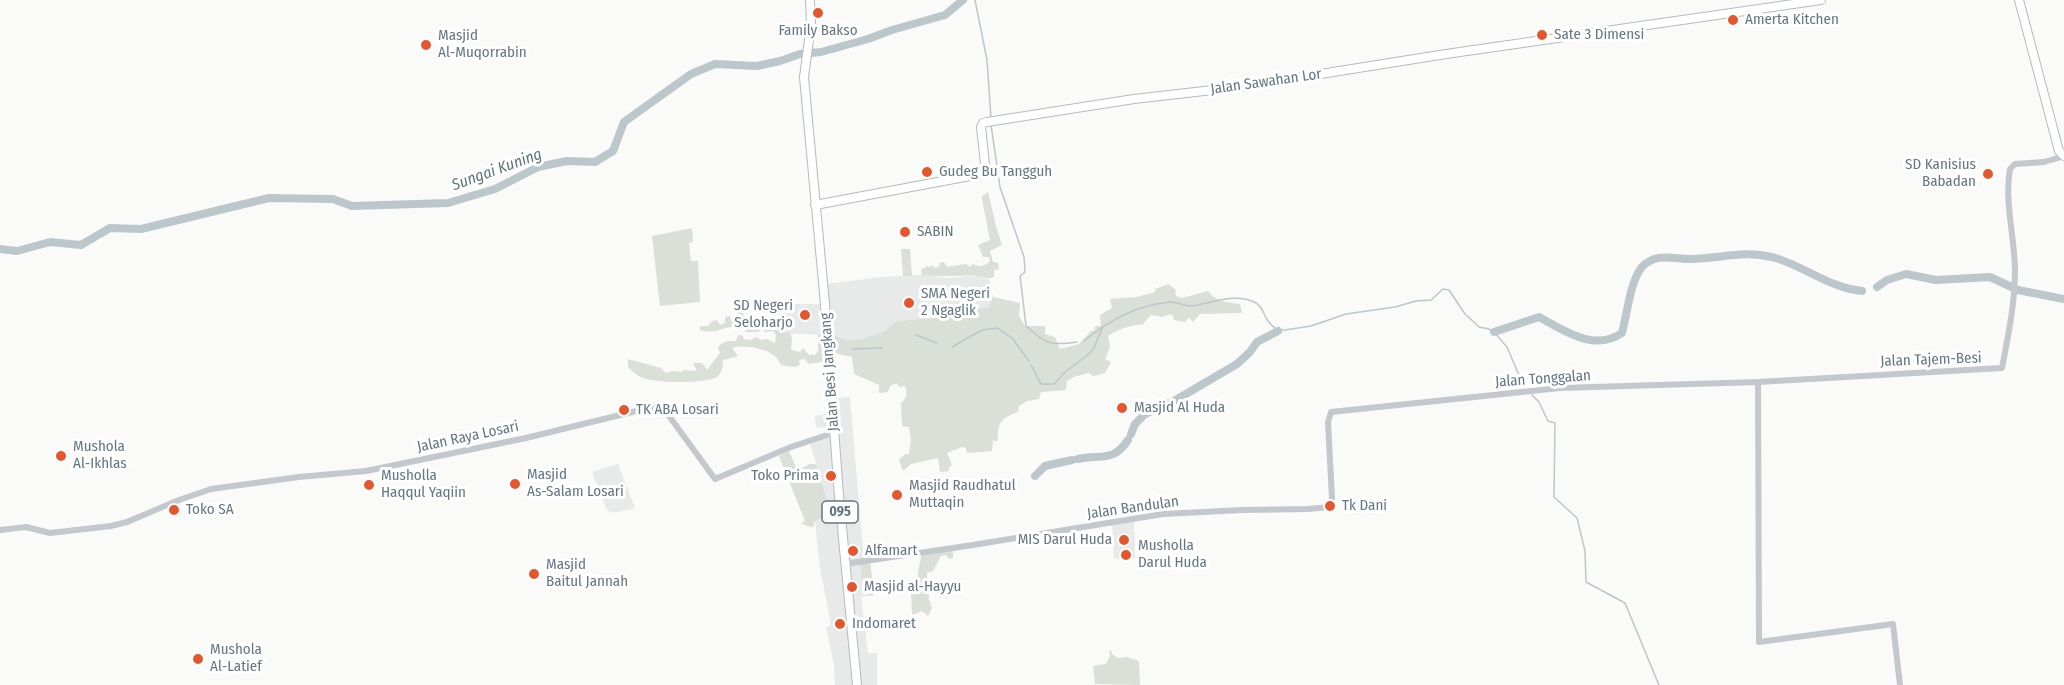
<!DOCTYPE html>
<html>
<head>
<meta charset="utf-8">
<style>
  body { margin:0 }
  canvas { display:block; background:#fafaf8 }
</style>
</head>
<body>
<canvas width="2064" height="685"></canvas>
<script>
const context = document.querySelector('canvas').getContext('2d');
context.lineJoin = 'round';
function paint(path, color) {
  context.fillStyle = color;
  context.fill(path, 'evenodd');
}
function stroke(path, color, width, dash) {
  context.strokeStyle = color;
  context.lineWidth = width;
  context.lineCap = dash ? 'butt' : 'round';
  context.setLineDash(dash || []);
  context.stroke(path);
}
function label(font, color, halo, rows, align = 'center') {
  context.font = font + ' "Fira Sans Condensed",sans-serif';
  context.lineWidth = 6;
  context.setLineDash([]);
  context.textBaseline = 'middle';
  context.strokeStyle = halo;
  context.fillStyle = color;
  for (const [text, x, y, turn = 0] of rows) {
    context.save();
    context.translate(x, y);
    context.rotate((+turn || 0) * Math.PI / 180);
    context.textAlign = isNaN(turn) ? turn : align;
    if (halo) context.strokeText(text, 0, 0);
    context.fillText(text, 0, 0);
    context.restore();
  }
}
paint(new Path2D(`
  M922,275L949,278L973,275L989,279L993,297L988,308L951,311L946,317L898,321L885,331L862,339L847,340L829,334L826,284L881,277Z
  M784,304H825L827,335L783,333Z
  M850,397L864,561V591H869L870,596L861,597L868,653H877V685H835L834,664L826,628L831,625L820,568L815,521L820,518L823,509L828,503L809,440L833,433V426L816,428L815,416L832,413L831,399Z
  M618,464L635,508L613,513L607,510L592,472Z
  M1134,519L1135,558L1114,559L1112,522Z`), '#e8e9e9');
paint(new Path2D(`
  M988,192L996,226L1002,245L990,251L993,262L998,263L999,269L994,270V277C986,280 979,275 970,275C954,276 939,277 922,275L921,269L925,268L926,266L930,267L932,265L935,268L940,266L939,263L944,262L947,267L966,264L971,267L972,264C980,267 984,267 990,261L989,257H983L978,245L990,240L982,199V196Z
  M692,228L693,242L689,243L691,261H698L700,302L660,306L652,236Z
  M901,249H910L912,276H903Z
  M1168,284L1175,289L1176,296L1182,298L1208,291C1216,302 1227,302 1240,304L1242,313L1200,314L1193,322L1189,318L1185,322L1174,320L1172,314L1162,317L1151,315L1143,324C1130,326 1120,328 1108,336L1110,347L1105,359L1111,362L1105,373L1094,376L1088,373L1074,377L1067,381L1066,390L1041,392L1039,399L1027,401L1019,406L1018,412C1001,418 997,423 998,441H994L993,439L992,451L967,453L966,448L962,447L947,453L952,465L949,467V471L940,472L938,458L911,464L903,471L899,460L905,454H909L911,439L909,427L902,426L901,403C908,397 907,394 905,386L899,387L897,383L890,386L888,392L879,393V385L854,374L852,357L830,352L828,361L809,364L804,359L799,360L800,365L794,367L781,365C779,361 776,356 772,354C764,348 740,344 732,348L738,356L723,360C723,366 722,373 717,377C704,384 657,383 643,378C637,376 632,371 628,367V359L661,368L666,373L673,371L682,372L683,370L697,371L693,363H702L707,370L720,353L718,348C721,341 729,341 736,341L738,335L743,336L744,339L750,340L756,337L761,340L767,339L775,343L776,335L773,331L765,332L762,329L758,332H746L742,326C736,328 731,326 726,328C717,331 709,333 700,330V326H708L712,321L717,320L720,325L725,323V317L730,316L731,321L738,320V311H743L744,319L751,323L758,321L767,323L772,321L773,325L777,323L783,326V332L790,333L792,338L791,350L800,352L803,348L809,355H815L818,351V334H829L847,340L862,339L885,331L897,321L946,317L951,311L988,308L993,297L1020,303L1019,316L1025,326H1045V334L1055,337L1060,349L1079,344L1091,331L1095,330V326H1101L1100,315L1112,308L1110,299L1137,297L1155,292V289Z
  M789,451L799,474L802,472L800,469L810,464H816L828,503L823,509L826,516L815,521L813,527L807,526L801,523L805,521L779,456Z
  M953,550V558L949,559L946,555L941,556L933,571L927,573V581H921L930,597H928L932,608L928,616L922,611L912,615L911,592L914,595L918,593V572L922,553Z
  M870,560L874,595L870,596L869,591H863L860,561Z
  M1111,650L1112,654L1118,658L1127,657L1139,661L1140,685L1095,684L1093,666L1106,664L1110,656L1109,651Z`), '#dadfd7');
stroke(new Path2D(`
  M975,0L987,60L991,118
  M991,125L1000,187L1024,257L1025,272L1020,276L1026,326C1047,344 1049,346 1077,342
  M916,335L937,343
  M1084,341C1109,320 1137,305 1170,302C1178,302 1185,307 1193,306C1211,303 1238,292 1256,303C1263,307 1264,316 1268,321C1271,325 1275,328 1278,331L1311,326L1346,314L1395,307L1416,301L1431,300L1443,289L1449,290L1465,314L1479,327L1489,329L1494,332L1507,347L1524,387
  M952,347L982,330L997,328L1012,338L1029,361
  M853,349L882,348
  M1031,365L1041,384H1054L1065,372L1089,354L1094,348L1103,326
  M1532,395L1539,402L1548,421L1555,423L1554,497L1577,518L1585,551L1586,582L1625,603L1659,685`), '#bbc7cb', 1.5);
stroke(new Path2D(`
  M0,249L17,251L50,242L81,245L110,228L141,229L269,198L333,199L352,206L448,203L495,189L538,167L567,161L595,162L613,151L624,122L691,74L715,64L757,66L780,61L800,54L821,52L868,39L892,30L945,15L963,0
  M1877,287L1887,280L1906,274L1936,280L1990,277L2018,290L2064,299
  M1494,332L1539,317C1565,331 1594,352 1622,333C1627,315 1630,281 1642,267C1656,252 1673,259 1690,259C1720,259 1742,250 1772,257C1803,265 1829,288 1862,291
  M1131,434L1135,424L1145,414L1174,401L1237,364L1250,352L1257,342L1278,331
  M1078,459C1100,454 1113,463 1128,440
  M1035,476L1045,466L1072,460`), '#bbc7cb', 8);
const major = new Path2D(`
  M810,0L811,25L804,77L825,304L839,496L857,685
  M2019,0L2059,151L2064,156
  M815,205L986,173L981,127L983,123L987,122L1134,99L1239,87L1446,54L1821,0`);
stroke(major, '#b5babe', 10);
stroke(new Path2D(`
  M1758,382L1759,642L1893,624L1900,685
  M0,530L26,527L50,533L111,526L127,522L179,500L211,489L299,477L366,471L526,438L661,405L715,479L791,447L833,433
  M845,564L973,545L1163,514L1243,510L1308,509L1330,507L1332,498L1328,422L1331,412L1560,388L1758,382L2002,368C2008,336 2015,304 2015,271C2015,238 2004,202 2010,169L2015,164L2044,162L2064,156`), '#c3c8cc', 6);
stroke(major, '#fff', 8);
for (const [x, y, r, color] of [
  [818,13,6,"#e4572e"],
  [1733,20,6,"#e4572e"],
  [1542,35,6,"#e4572e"],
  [426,45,6,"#e4572e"],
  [927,172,6,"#e4572e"],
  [1988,174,6,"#e4572e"],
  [905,232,6,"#e4572e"],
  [909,303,6,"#e4572e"],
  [805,315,6,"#e4572e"],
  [1122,408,6,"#e4572e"],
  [624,410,6,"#e4572e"],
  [61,456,6,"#e4572e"],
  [831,476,6,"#e4572e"],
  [515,484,6,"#e4572e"],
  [369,485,6,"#e4572e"],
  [897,495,6,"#e4572e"],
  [1330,506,6,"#e4572e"],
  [174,510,6,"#e4572e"],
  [1124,540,6,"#e4572e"],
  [853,551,6,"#e4572e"],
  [1126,555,6,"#e4572e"],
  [534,574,6,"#e4572e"],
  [852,587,6,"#e4572e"],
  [840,624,6,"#e4572e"],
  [198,659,6,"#e4572e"]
]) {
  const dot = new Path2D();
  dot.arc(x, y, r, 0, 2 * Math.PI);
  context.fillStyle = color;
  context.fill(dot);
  stroke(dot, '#fff', 2);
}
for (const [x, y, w] of [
  [840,512,36]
]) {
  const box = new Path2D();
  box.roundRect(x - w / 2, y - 11, w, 22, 4.5);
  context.fillStyle = '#fff';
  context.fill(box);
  stroke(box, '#657683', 1.5);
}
label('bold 14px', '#657683', null, [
  ["095",840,512]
]);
label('15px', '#657683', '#fff', [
  ["Amerta Kitchen",1745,20],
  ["Family Bakso",818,31,"center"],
  ["Sate 3 Dimensi",1554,35],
  ["Masjid",438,36],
  ["Al-Muqorrabin",438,53],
  ["SD Kanisius",1976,165,"right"],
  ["Babadan",1976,182,"right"],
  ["Gudeg Bu Tangguh",939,172],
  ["SABIN",917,232],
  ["SMA Negeri",921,294],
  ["2 Ngaglik",921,311],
  ["SD Negeri",793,306,"right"],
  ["Seloharjo",793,323,"right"],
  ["Masjid Al Huda",1134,408],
  ["TK ABA Losari",636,410],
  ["Mushola",73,447],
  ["Al-Ikhlas",73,464],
  ["Masjid",527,475],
  ["As-Salam Losari",527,492],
  ["Musholla",381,476],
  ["Haqqul Yaqiin",381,493],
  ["Toko Prima",819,476,"right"],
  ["Masjid Raudhatul",909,486],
  ["Muttaqin",909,503],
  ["Tk Dani",1342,506],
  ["Toko SA",186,510],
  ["MIS Darul Huda",1112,540,"right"],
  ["Musholla",1138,546],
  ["Darul Huda",1138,563],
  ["Alfamart",865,551],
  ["Masjid",546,565],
  ["Baitul Jannah",546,582],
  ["Masjid al-Hayyu",864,587],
  ["Indomaret",852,624],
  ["Mushola",210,650],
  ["Al-Latief",210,667]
], 'left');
label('15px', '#657683', '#fff', [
  ["Jalan Sawahan Lor",1266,82,-8],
  ["Jalan Tajem-Besi",1931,360,-2],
  ["Jalan Besi Jangkang",830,372,-94],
  ["Jalan Tonggalan",1543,379,-4],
  ["Jalan Raya Losari",468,437,-12],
  ["Jalan Bandulan",1133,508,-8]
]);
label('italic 16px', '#60757c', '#fff', [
  ["Sungai Kuning",497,170,-20]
]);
</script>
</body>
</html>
